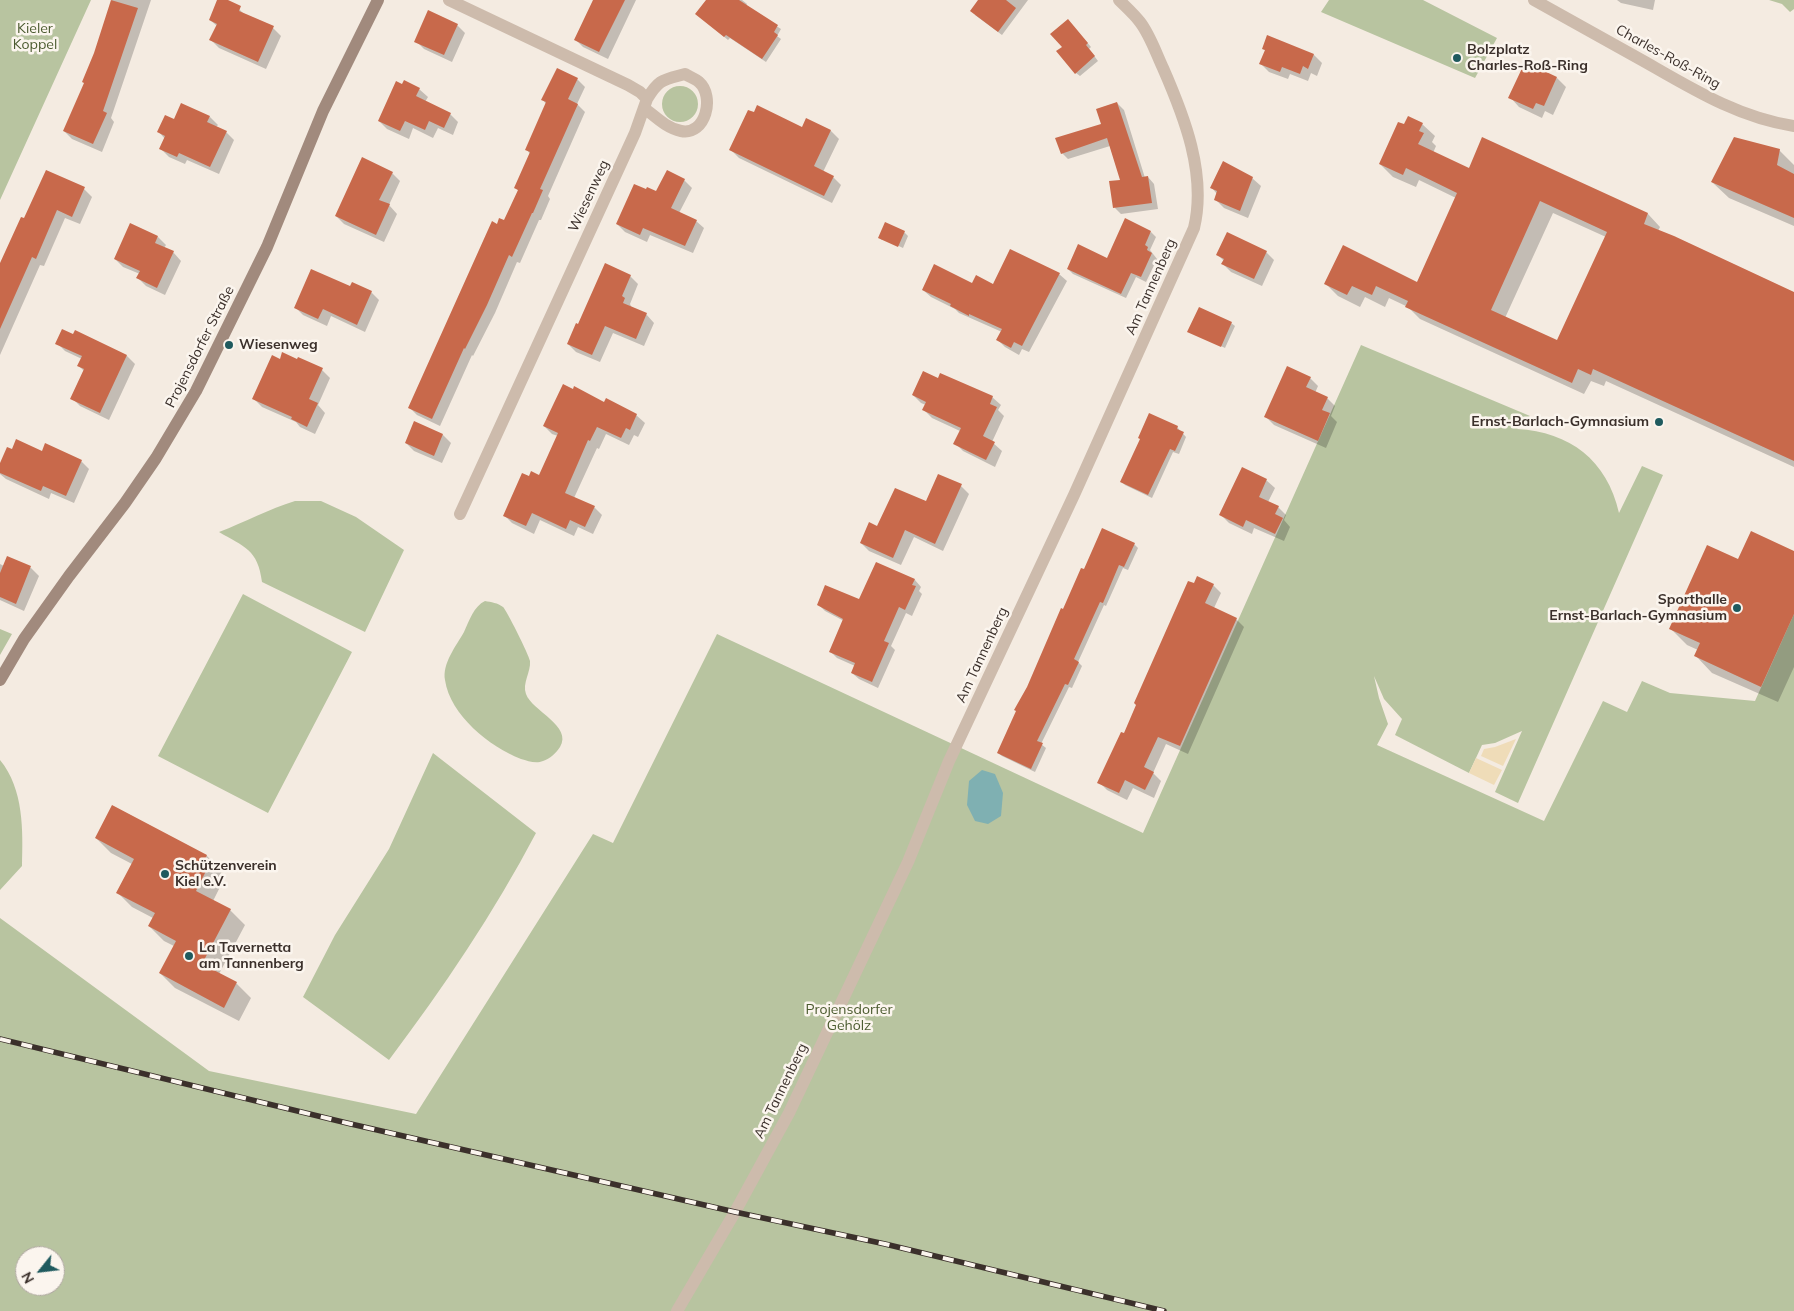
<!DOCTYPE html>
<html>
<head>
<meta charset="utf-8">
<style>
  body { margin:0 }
  #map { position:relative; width:1794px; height:1311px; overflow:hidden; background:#f4ebe1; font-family:Mulish,sans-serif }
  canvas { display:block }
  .north { position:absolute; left:15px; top:1246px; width:50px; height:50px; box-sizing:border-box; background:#fbf5ee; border:1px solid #aea6a0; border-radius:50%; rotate:241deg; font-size:14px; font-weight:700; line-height:20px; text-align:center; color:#3b302b }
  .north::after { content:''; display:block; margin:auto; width:18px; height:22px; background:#1f5a5e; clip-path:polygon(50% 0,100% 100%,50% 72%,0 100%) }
</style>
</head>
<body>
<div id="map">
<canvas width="1794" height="1311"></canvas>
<div class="north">N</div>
</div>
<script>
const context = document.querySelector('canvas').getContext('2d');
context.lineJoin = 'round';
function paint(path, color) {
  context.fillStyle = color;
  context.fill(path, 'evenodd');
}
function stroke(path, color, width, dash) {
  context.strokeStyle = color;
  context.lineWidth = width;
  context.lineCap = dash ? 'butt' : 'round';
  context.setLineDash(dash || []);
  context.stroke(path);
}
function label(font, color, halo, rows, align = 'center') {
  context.font = font + ' Mulish,sans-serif';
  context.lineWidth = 5;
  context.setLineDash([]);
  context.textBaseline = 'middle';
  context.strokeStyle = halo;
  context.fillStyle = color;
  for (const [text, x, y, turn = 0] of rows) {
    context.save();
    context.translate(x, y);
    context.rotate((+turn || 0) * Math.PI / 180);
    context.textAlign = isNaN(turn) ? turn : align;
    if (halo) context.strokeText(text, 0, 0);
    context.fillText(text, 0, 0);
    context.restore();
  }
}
paint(new Path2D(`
  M0,0H91L0,200Z
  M1329,0H1423L1497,38L1475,78L1321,12Z
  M1769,0H1794V9L1790,12L1782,4Z
  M662 104a18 18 0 1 1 36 0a18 18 0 1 1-36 0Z
  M1361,345L1530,416L1517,429C1570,432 1607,460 1619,513L1642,466L1663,475L1518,803L1495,792L1522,731L1495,743L1482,745L1469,773L1395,735L1402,719L1384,699L1374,676L1379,698L1388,724L1377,745L1544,821L1603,701L1627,712L1642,681L1670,693L1755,701L1794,614V1311H0V918L209,1071L416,1114L593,834L613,843L717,634L1143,833ZM25,1256H55V1286H25Z
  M295,501H321L356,517L404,550L365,632L262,582C258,549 244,547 219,532C245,522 269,509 295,501Z
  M243,594L352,652L268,813L158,756Z
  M485,601C491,602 498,603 503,607C506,609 529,655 530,661C531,672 522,683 526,694C532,711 573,726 560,747C556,753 550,759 543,761C536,764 528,761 521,759C490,747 450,715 445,680C442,664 456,646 464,632C469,621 474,606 485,601Z
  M0,629L12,634L0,655Z
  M433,753L536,833C494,913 443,988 389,1060L303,997L335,935L389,849Z
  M0,760C24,789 23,831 22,866L0,890Z`), '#b8c4a0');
paint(new Path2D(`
  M1516,739L1503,766L1481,756L1484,749L1495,747Z
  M1476,758L1502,770L1494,785L1469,773Z`), '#efdcb8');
paint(new Path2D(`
  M982,770L995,774L1003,793L1001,816L988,824L975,821L967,805L969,781Z`), '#7fb0b2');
paint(new Path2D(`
  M112,0H151L111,118L114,122L102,152L72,139L64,131L85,83Z
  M219,0L239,9L245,15L273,28L281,36L266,69L219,48L211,40L217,26L210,20Z
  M594,0H636L608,59L583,47L575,39Z
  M708,0H742L747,4L746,6L781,29L777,36L781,39L766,62L730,38L728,40L700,17Z
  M980,0H1028L1002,35L975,15Z
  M1617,0H1655L1653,10L1621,3Z
  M1071,24L1091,47L1089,49L1098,61L1080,76L1076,73L1063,47Z
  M457,25L465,33L452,62L424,49L416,41Z
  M1263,49L1314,55L1322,63L1317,76L1311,73L1308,81L1290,74L1288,79L1269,72L1261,64L1266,51Z
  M558,69L577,79L585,87L577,104L585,112L548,196L550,199L541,220H539L520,263L517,262L495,313L473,356L472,355L440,426L417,415L410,408L497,225L505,222L519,191L516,188L530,154L527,150L546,104L543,100Z
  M1557,78L1566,87L1553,115L1545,111L1542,118L1519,107L1510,97Z
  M419,89L428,97L425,102L450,114L458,122L453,135L438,128L433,138L413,128L409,139L387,129L379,121Z
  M1117,103L1124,110L1145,178L1148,177L1154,184L1158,209L1121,214L1115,208L1121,181L1110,146L1068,159L1062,153L1103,124Z
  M210,117L218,125L216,127L226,132L234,140L219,174L187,160L185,164L169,157L161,149L165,139L159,132Z
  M1422,124L1435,136L1432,142L1436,146L1433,153L1469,169L1483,139L1648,214L1660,227L1658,231L1794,293V467L1606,381L1604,386L1591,381L1584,394L1420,319L1408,307L1389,298L1385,307L1365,297L1360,307L1338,296L1326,284L1417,283L1456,198L1419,180L1416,187L1393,177L1380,164L1405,126ZM1553,213L1606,237L1558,342L1505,318Z
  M802,128L831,131L839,139L823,172L833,177L841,185L832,203L739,158L731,150Z
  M1779,150L1794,165V226L1729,198L1712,182Z
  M392,173L400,181L389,205L397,214L384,242L344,224L336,216Z
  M1252,178L1261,186L1248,218L1224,208L1216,200L1217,194L1212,188Z
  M684,180L692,188L679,213L696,221L704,228L693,253L650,235L647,242L625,232L617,224L657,193Z
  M84,189L92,197L80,224L65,218L44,266L40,265L0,355V266L25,220Z
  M904,232L908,236L903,248L882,238V240L879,237Z
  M1151,232L1156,237L1150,250L1157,259L1146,282L1136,277L1126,298L1073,274L1068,269L1108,259Z
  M158,237L166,245L164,248L173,252L181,261L165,295L146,286L138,278L140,274L123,267L115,259Z
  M1266,252L1274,260L1262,286L1231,272L1223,264L1224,261L1218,255Z
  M1059,274L1067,281L1029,352L1022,349L1019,355L1005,347L998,340L1002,332L959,313L955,309L931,297L923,290L972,285L994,286Z
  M630,276L638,284L630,304L632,308L646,314L654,323L644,346L613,333L600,362L576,352L568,344L579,325Z
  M351,288L371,292L379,300L365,332L331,316L327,326L303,315L295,307Z
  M1231,323L1235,326L1225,348L1192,332V334L1189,331Z
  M57,343L127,356L135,364L109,420L80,406L72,398L84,371L79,366L82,359L65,351Z
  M280,360L322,370L330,378L318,405L325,413L315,434L300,427L296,422L262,407L254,399Z
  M1310,378L1318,386L1315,393L1327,398L1335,406L1331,416L1337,422L1326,448L1274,425L1266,417Z
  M913,395L992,397L1001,405L998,410L1004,416L992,442L1002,451L995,467L963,451L955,443L960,431L932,418L924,410L926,405L921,403Z
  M605,403L636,415L645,423L638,437L634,435L629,445L606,434L599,449L597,448L574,498L594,507L602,515L593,534L578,527L574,536L540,520L534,534L512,523L504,515L529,478L540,477L558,436L552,434L544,426Z
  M415,423L443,435L451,443L442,463L414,451L406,443Z
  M1177,427L1186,437L1179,454L1173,452L1152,498L1125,485L1121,481Z
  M42,452L81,461L89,469L74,503L51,493L49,499L6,479L0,474V466Z
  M1266,480L1275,488L1268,502L1278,507L1286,515L1284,520L1290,527L1284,541L1254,528L1252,534L1229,523L1221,515Z
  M961,486L969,494L943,551L914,537L901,565L869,551L861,543L878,528Z
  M1134,544L1138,548L1128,570L1123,568L1106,606L1104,605L1078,662L1082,666L1072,688L1069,687L1041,744L1046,748L1035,772L1002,756L998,753L1063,610L1084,570Z
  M1794,552V667L1778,702L1712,673L1696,656L1698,650L1687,645L1671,629L1739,560Z
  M8,558L31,568L39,576L24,611L0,600V564L4,566Z
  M876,563L915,580L921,587L919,591L922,594L912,616L906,613L891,646L895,650L878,688L859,679L852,673L855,666L837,658L831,652L844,621L825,611L819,605L860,601Z
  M1194,585H1213L1221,593L1214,608L1236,619L1244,627L1188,754L1166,744L1153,773L1161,781L1154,798L1133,788L1127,800L1107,790L1099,782L1124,735Z
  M113,806L207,856L222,871L216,882L220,887L213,901L230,910L245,925L219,974L236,983L251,998L239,1021L175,988L160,973L174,946L164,941L149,926L153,918L132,907L117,892L132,864L111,853L96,838Z`), '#0003');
paint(new Path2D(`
  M111,0L138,8L103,111L107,113L93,144L63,131L84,83L82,82L94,53Z
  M217,0H228L241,6L239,11L274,26L258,62L209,40L217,24L209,20Z
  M593,0H625L599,52L574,40Z
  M706,0H739L778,25L774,32L778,35L762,59L726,35L724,37L695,14Z
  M978,0H1006L1016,8L998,32L970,11Z
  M428,10L458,24L444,55L414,42Z
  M1068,19L1088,43L1086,45L1095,56L1075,74L1056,51L1062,47L1050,34Z
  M1267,35L1314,54L1308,69L1303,66L1300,74L1282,67L1280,72L1259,64L1265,50L1262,49Z
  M1525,62L1557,77L1544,106L1536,103L1533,109L1508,98Z
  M557,68L578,78L568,99L578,104L540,189L543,190L533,213H532L512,257L509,255L487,305L465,349L464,348L432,419L408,408L492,221L497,224L499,218L504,220L518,190L514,188L530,152L525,150L546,102L541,100Z
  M404,80L420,88L416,96L451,113L444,128L429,121L425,130L405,121L400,131L378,121L396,81L402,84Z
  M1117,102L1142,177L1148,176L1152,203L1113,208L1109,181L1120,180L1107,138L1061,154L1055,138L1101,124L1096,109Z
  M181,103L210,116L207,122L227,131L210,167L179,153L177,157L159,149L165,136L157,132L165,115L174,119Z
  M757,105L802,127L806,118L831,130L814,166L834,176L824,196L729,150L748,110L754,112Z
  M1408,116L1423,123L1419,131L1424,133L1418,144L1469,168L1482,137L1648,213L1644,224L1674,236L1794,292V461L1593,369L1591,375L1578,369L1572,383L1405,307L1408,301L1376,286L1372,295L1352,286L1347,295L1324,284L1343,245L1417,282L1457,193L1406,168L1403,175L1379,164L1398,122L1404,124ZM1540,201L1607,232L1557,340L1491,310Z
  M1734,137L1780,149L1777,165L1794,174V218L1711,182Z
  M362,157L393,172L379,200L390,204L376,235L335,216Z
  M1223,161L1253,177L1240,211L1214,200L1217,191L1210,188Z
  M46,170L85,187L72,217L57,210L36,259L32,257L0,329V263L21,217L24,218Z
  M667,170L685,179L671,208L697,220L685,246L643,228L640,235L616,224L634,184L646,189L647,187L656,191Z
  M1125,218L1151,231L1145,245L1148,247L1147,250L1152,253L1141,277L1131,273L1121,294L1067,269L1078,244L1107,258Z
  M885,222L905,231L898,247L878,238Z
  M130,223L158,236L155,243L174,251L157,288L136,278L140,271L114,259Z
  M1227,232L1267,251L1254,279L1221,264L1224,259L1216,255Z
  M1010,249L1060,273L1022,346L1014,342L1011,348L996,340L1002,329L969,314V316L950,306L951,304L922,290L934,264L972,283L976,275L993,284Z
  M605,263L631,275L622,296L625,298L623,303L647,313L636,339L605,326L592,355L567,344L576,323L578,324Z
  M311,269L350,286L352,282L372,291L357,325L323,309L318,319L294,308Z
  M1199,307L1232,322L1221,347L1187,332Z
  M62,329L73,334L75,330L127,355L100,413L70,399L84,369L77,366L82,356L55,344Z
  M282,352L297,359L298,357L323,368L309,399L318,403L307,427L291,419L292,417L252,399L272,355L280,359Z
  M1287,366L1311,377L1306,387L1328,397L1322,410L1330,413L1318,441L1264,417Z
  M923,371L938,378L940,373L993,396L990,404L997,407L983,436L995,442L986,460L953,444L961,428L922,410L926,402L912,395Z
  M563,384L573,389L574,386L604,402L606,398L637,414L630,430L626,428L621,438L597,427L590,441L588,440L565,493L595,506L585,527L570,520L566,529L532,513L526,526L503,516L522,473L529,476L531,471L539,475L558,433L543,426Z
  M1149,413L1178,426L1177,429L1184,432L1175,451L1170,449L1148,495L1120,482L1140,439L1138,438Z
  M414,421L443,434L434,456L405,443Z
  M16,439L42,451L45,443L82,460L66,496L43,486L41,491L0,473V463L7,447L12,449Z
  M1242,467L1267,479L1259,497L1279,506L1275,514L1283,518L1275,534L1246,520L1243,527L1219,515Z
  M938,474L962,484L935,544L905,530L893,558L860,543L869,522L877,526L895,488L926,501Z
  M1102,528L1135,543L1124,567L1119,565L1103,603L1100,602L1074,659L1079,662L1068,685L1065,684L1037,741L1043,743L1031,769L997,753L1016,711L1014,710L1027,687L1061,608L1063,609L1081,568L1084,569Z
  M1751,531L1794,551V614L1761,687L1694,656L1700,643L1669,629L1707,545L1738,559Z
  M7,556L31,566L16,604L0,597V573Z
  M876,562L915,579L912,585L916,586L905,610L899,607L884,641L889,643L872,682L851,673L855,663L829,652L843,619L817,605L825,585L859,599Z
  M1197,576L1214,584L1205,603L1237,618L1180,746L1158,737L1144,767L1154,772L1145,790L1125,780L1119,793L1097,783L1121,732L1124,733L1136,705L1134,703L1188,581L1194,583Z
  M112,805L207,855L201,868L206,871L196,891L231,909L202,964L237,982L224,1008L159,973L176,941L148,926L155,913L116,893L134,859L95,838Z`), '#c8694b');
stroke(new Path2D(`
  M449,0L628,85L640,92L647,99L635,133L460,514
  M1534,0C1572,21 1609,42 1647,63C1694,90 1740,118 1794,126
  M644,108C655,116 666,128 681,131C706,136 715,96 699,82C696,79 690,77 685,74C663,80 659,79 647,99
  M677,1311L735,1212L789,1113L908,862L949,761L1074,495L1194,228C1207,174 1184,116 1163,68C1156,53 1150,35 1140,22C1134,14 1126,7 1119,0`), '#cdbbac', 12);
stroke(new Path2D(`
  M0,680L24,639L69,576L125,503L156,458L196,391L267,247L323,111L378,0`), '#a18a7d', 12);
const rail = new Path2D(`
  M0,1039L351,1124L735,1212L885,1244L1164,1311`);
stroke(rail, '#3b302b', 5.5);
stroke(rail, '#fbf5ee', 4, [11]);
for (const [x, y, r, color] of [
  [1457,58,5,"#1f5a5e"],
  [229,345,5,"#1f5a5e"],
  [1659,422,5,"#1f5a5e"],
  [1737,608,5,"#1f5a5e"],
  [165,874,5,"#1f5a5e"],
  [189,956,5,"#1f5a5e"]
]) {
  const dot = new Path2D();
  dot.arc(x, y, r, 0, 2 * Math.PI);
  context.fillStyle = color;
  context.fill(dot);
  stroke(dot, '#fbf5ee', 2);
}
label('14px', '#4a5a2e', '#fbf5ee', [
  ["Kieler",35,29],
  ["Koppel",35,45],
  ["Projensdorfer",849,1010],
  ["Gehölz",849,1026]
]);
label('bold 14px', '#3b302b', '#fbf5ee', [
  ["Bolzplatz",1467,50],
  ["Charles-Roß-Ring",1467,66],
  ["Wiesenweg",239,345],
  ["Ernst-Barlach-Gymnasium",1649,422,"right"],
  ["Sporthalle",1727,600,"right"],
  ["Ernst-Barlach-Gymnasium",1727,616,"right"],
  ["Schützenverein",175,866],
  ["Kiel e.V.",175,882],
  ["La Tavernetta",199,948],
  ["am Tannenberg",199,964]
], 'left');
label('14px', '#3b302b', '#fbf5ee', [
  ["Charles-Roß-Ring",1668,57,29],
  ["Wiesenweg",589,196,-65],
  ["Am Tannenberg",1151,287,-66],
  ["Projensdorfer Straße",200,347,-63],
  ["Am Tannenberg",982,655,-65],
  ["Am Tannenberg",781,1091,-64]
]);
</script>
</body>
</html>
